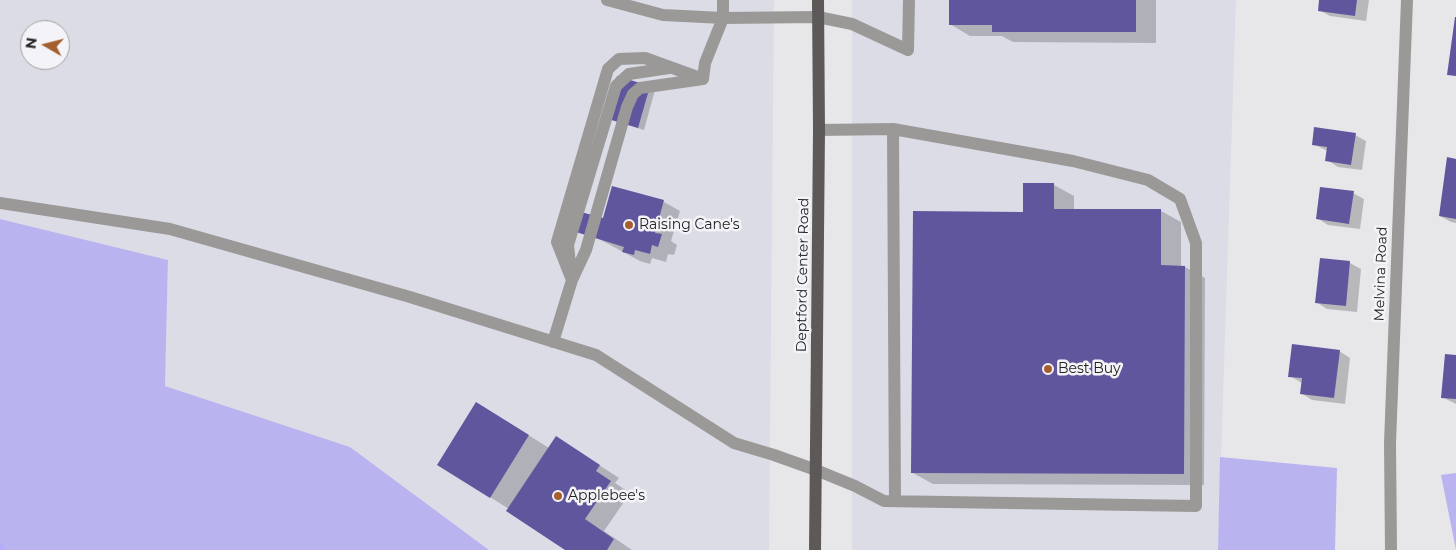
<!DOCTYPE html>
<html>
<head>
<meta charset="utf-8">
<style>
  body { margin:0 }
  #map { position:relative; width:1456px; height:550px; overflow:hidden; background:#e7e7ea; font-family:Montserrat,sans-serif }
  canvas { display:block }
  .north { position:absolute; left:20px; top:20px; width:50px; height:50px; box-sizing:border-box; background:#f4f4f8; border:1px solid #a0a0a3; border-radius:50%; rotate:278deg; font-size:14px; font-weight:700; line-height:20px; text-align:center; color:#222223 }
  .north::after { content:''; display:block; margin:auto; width:18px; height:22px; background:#a45f31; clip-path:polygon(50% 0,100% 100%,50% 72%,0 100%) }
</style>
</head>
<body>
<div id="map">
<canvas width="1456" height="550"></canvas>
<div class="north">N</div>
</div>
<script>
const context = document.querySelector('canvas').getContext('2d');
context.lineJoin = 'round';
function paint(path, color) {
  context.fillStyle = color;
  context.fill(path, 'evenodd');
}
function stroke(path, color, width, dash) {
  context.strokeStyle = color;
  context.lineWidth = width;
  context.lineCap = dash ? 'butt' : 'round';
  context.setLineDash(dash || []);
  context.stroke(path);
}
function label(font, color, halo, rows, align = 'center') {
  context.font = font + ' Montserrat,sans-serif';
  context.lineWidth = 5;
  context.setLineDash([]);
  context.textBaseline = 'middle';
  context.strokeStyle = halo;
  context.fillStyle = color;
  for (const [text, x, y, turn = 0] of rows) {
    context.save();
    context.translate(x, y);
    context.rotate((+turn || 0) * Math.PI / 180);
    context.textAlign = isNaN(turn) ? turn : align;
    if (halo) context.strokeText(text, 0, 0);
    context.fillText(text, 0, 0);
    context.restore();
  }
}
paint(new Path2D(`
  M0,0H774L769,550H489L350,447L165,386L168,260L0,219ZM30,30H60V60H30Z
  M852,0H1236L1218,550H852Z`), '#dcdce7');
paint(new Path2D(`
  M0,219L168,260L165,386L350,447L489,550H0Z
  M1220,457L1337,468L1335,550H1218Z
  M1456,473V550L1441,475Z`), '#b9b4ef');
paint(new Path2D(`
  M950,0H1156V43L1013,42L1002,36H970L950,24Z
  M1321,0H1369L1366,21L1330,16L1319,10Z
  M618,78L655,90L644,130L612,120Z
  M1355,135L1366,141L1362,170L1338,167L1327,160L1328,151L1313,144Z
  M1456,160V223L1451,222L1440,216Z
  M1054,185L1074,196V211H1161L1181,222V267H1185L1205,278L1204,485L933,484L913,473L1025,213Z
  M1353,193L1364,199L1360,229L1328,225L1317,218Z
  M664,202L680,211L671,241L677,245L674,255L668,254L666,262L652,258L650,264L640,261L599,239L578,231L603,219Z
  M1321,260L1350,263L1361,269L1357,312L1327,309L1316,302Z
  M1339,351L1350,358L1345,404L1312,400L1301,393L1302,383L1290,376Z
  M1456,356V404L1442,397Z
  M477,403L549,448L556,437L619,478L615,483L630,493L604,531L632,550H567L509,509L490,497Z`), '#0003');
stroke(new Path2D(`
  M0,547L2,550`), '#b4acfc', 7);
paint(new Path2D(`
  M949,0H1136V32H992V25H949Z
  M1319,0H1357L1355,16L1318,11Z
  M1455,17H1456V76L1447,75Z
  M617,76L650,86L638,128L605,118Z
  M1314,127L1356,133L1351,165L1325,161L1327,147L1312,145Z
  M1447,157L1456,159V219L1439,216Z
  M1023,183H1054V209H1161V265L1185,266L1184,474L911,473L913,211L1023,212Z
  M612,186L664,200L655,233L662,234L658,247L652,245L650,254L635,250L634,255L622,252L624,247L576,232L581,212L603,218Z
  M1320,187L1354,191L1349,224L1316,219Z
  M1320,258L1350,261L1346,306L1315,303Z
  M1292,344L1340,350L1334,398L1300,394L1302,378L1288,377Z
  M1445,354L1456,355V399L1441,398Z
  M476,402L529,435L490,498L437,465Z
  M556,436L600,465L596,471L611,481L585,519L614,539L607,550H565L506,511Z`), '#60569e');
stroke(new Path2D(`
  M607,0L663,15L723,18L818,17L852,24L908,50L909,0
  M703,79L705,63L723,18V0
  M893,129L895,501
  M0,203L170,229L410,297L596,355L734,443L774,455L816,470L855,486L884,501L1196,506V243L1180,199L1148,180L1073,161L893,129L819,130
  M570,264L568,245L616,86L629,74L669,68
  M572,280L557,242L608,69L619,59L645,58L703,79
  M553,342L572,280L586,250L627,107L633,94L640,88L703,79
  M1391,550L1390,443L1407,0`), '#9b9998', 12);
stroke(new Path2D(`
  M815,550L819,130L818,0`), '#5c5958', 12);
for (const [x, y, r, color] of [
  [629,225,5,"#a45f31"],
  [1048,369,5,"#a45f31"],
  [558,496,5,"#a45f31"]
]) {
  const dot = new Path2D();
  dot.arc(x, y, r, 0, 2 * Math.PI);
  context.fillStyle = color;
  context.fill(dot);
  stroke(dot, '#f4f4f8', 2);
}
label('14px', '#222223', '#f4f4f8', [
  ["Raising Cane's",639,225],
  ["Best Buy",1058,369],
  ["Applebee's",568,496]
], 'left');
label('14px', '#222223', '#f4f4f8', [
  ["Melvina Road",1381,274,-88],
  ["Deptford Center Road",803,275,-89]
]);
</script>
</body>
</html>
